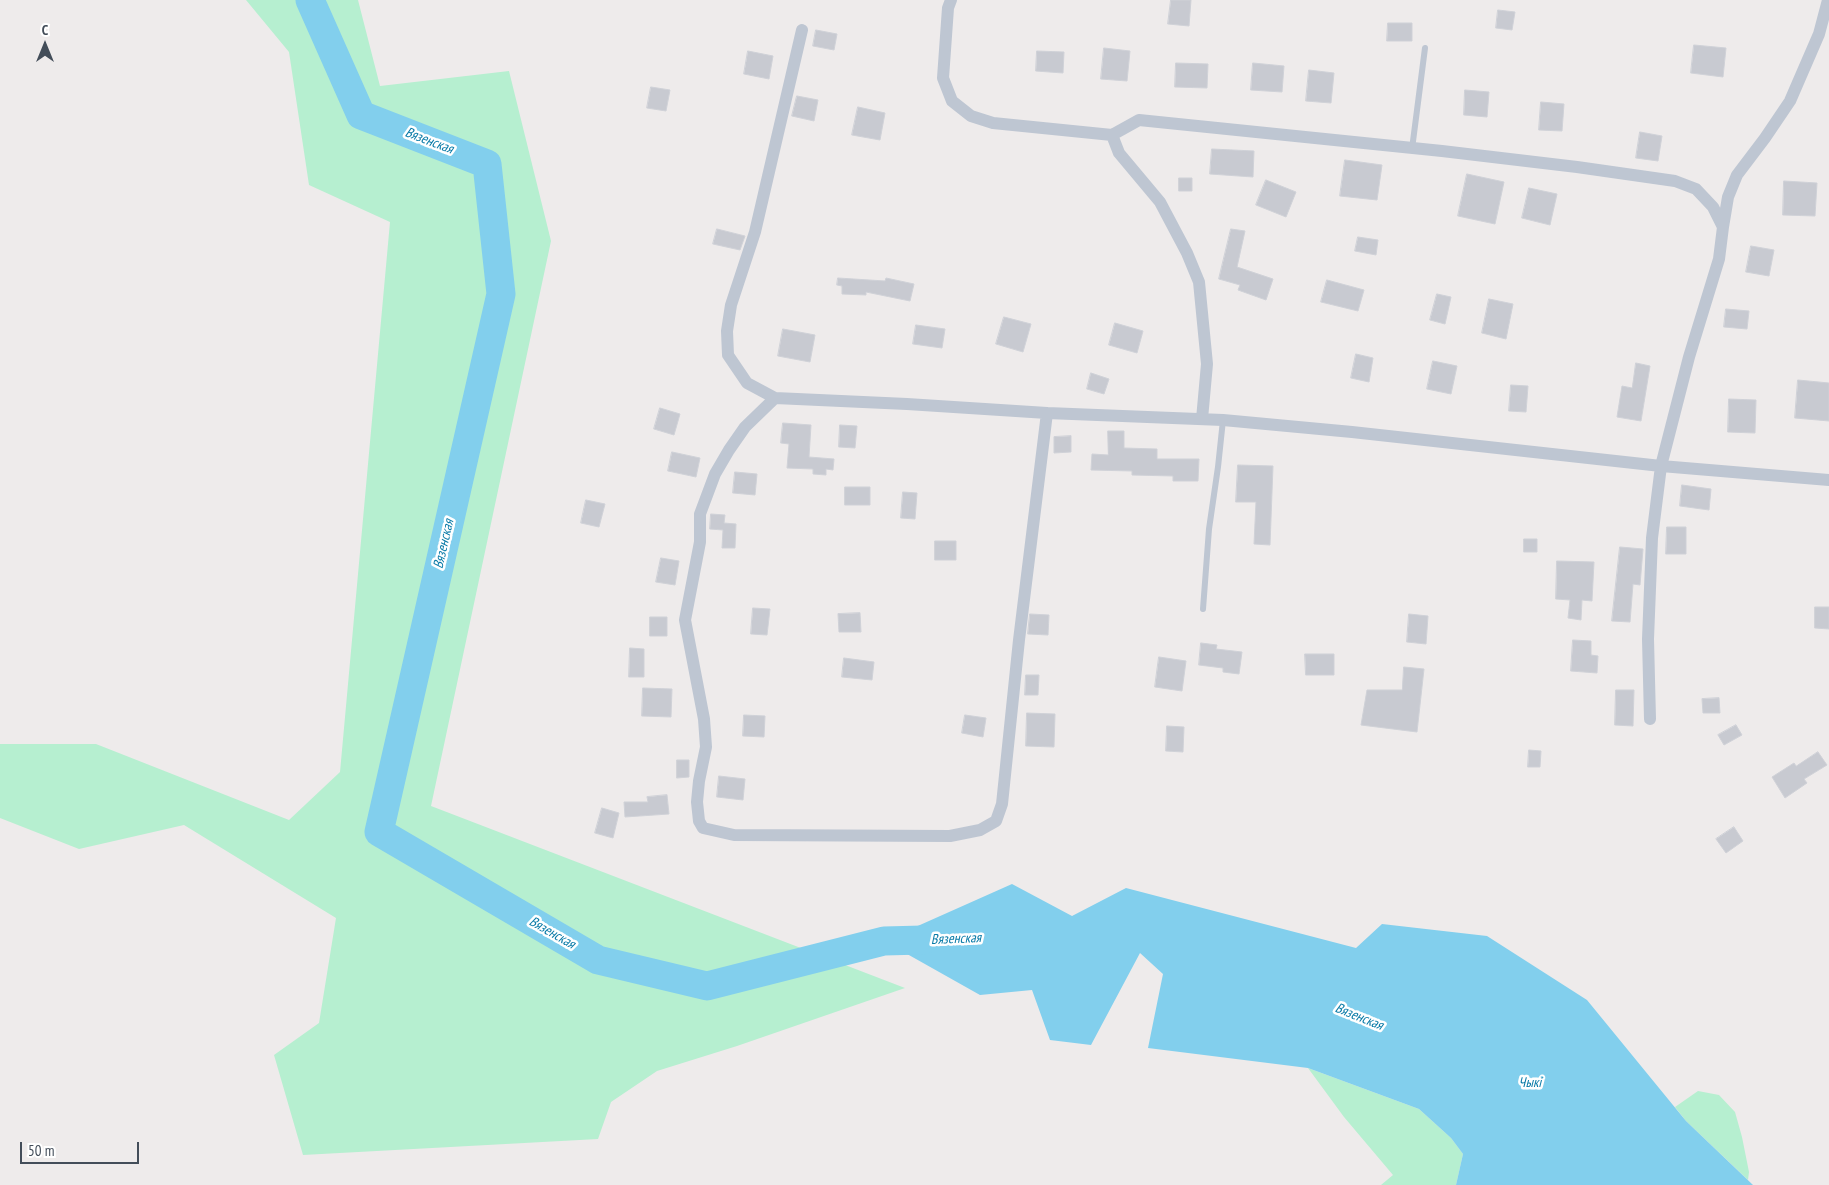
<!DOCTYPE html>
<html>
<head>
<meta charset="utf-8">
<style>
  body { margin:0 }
  #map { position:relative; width:1829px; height:1185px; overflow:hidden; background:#eeebeb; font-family:"PT Sans Narrow",sans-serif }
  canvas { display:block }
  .north { position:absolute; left:20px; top:20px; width:50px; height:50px; -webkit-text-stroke:4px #fff; paint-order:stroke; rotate:0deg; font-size:14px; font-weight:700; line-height:20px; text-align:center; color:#434d59 }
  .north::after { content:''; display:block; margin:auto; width:18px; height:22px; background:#434d59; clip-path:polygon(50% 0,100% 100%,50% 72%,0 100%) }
  .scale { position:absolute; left:20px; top:1142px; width:119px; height:22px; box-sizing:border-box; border:2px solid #434d59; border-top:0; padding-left:6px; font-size:15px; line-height:18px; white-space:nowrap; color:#434d59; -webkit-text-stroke:4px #fff; paint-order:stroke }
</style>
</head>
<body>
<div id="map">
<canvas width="1829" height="1185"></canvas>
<div class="north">С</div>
<div class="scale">50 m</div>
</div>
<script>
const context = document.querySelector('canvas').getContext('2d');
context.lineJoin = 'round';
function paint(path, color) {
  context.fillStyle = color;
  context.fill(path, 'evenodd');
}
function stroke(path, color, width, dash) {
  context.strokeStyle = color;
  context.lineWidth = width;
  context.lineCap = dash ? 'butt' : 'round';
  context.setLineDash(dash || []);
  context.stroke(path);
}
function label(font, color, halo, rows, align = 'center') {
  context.font = font + ' "PT Sans Narrow",sans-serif';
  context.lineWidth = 5;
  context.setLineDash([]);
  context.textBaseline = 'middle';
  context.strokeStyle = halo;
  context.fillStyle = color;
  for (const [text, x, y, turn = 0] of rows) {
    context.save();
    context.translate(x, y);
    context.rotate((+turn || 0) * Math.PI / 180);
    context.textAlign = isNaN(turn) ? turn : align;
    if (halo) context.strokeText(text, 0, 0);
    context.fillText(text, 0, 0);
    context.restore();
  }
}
paint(new Path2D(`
  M246,0H358L380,86L509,71L551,241L431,806L905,988L737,1046L657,1071L611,1102L598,1139L303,1155L274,1055L319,1023L336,918L184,825L79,849L0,818V744H96L289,820L340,772L390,222L309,185L289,52Z
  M1308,1068L1419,1109L1451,1138L1463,1154L1456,1185H1381L1393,1175L1344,1117Z
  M1698,1091L1719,1095L1735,1112L1742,1137L1749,1172L1748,1180L1686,1121L1675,1107Z`), '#b6efd0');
paint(new Path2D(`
  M1012,884L1072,916L1126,888L1356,948L1382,924L1487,936L1587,1000L1686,1121L1753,1185H1456L1463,1154L1451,1138L1419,1109L1308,1068L1148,1048L1163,974L1140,953L1091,1045L1050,1040L1032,990L980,995L884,941Z`), '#82cfed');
stroke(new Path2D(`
  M310,0L361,115L487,164L501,294L379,832L598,960L707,986L884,941L923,940`), '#82cfed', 29);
const building = new Path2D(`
  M1171,0H1191L1189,26L1168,24Z
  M1498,10L1515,12L1512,30L1496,28Z
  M1388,23H1412V41H1387Z
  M816,30L837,34L834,50L813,46Z
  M1694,45L1726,48L1723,77L1691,73Z
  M1104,48L1130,51L1127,81L1101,79Z
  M748,51L773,56L769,79L744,74Z
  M1037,51L1064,52L1063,73L1036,71Z
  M1176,63L1208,64L1207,88L1175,87Z
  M1253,63L1284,66L1282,92L1251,90Z
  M1309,70L1334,73L1331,103L1306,101Z
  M651,87L670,90L666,111L647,108Z
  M1465,90L1489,92L1487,117L1464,115Z
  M797,96L818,100L814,121L792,116Z
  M1541,102L1564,104L1562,131L1539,130Z
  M858,107L885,113L880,140L852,135Z
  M1640,132L1662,136L1658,161L1636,158Z
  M1212,149L1254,151L1253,177L1210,174Z
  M1345,160L1382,165L1377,200L1340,196Z
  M1467,174L1504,182L1495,224L1458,216Z
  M1179,178H1192V191H1179Z
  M1266,180L1296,192L1286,217L1256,205Z
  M1784,181L1817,183L1815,216L1783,215Z
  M1529,188L1557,194L1550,225L1522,218Z
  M717,229L745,236L740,250L713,244Z
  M1231,229L1245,231L1237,267L1273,279L1266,300L1238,290L1240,285L1219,279Z
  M1358,237L1378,240L1376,255L1355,251Z
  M1751,246L1774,250L1769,276L1746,272Z
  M838,278L885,281L886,278L914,284L910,301L866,292V295L842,294V286L837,285Z
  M1327,280L1364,290L1358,311L1321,302Z
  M1437,294L1451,297L1445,324L1430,320Z
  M1489,299L1513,304L1506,339L1482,333Z
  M1726,309L1749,311L1747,329L1724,327Z
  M1004,317L1031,324L1023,352L996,344Z
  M1115,323L1143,331L1137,353L1109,345Z
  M916,325L945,329L942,348L913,344Z
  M783,329L815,335L810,362L778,356Z
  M1356,354L1373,358L1369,382L1351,378Z
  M1433,361L1457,366L1451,394L1427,389Z
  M1636,363L1650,366L1641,421L1617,417L1622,386L1632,388Z
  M1091,373L1109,379L1104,394L1087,389Z
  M1798,380L1829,383V421L1795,418Z
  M1511,385L1528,386L1526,412L1509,411Z
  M1729,399L1756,400L1755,433L1728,432Z
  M660,408L680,414L674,435L654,429Z
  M783,423L811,425L809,457L834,459L833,470L826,469V475L813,474V469L787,468L789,444L781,443Z
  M840,425L857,426L855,448L839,447Z
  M1108,431H1124V448L1157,449V459H1199L1198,481H1173V476L1132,475V471L1091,470L1092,454L1108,455Z
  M1071,436V452L1054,453V437Z
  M672,452L700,458L696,477L668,471Z
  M1238,465L1273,466L1270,545L1254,544L1256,502H1236Z
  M735,472L757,474L755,495L733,493Z
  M1682,485L1711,489L1709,510L1680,506Z
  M845,487H870V505H845Z
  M903,492L917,493L915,519L901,518Z
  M586,500L605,504L599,527L581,523Z
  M711,514L725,515L724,523L736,524L735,548H722L723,530L710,529Z
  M1667,527H1686V554H1666Z
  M1524,539H1537V552H1524Z
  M935,541H956V560H935Z
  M1620,547L1643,549L1640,585L1633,584L1630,622L1612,621Z
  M661,558L679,561L675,585L656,582Z
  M1557,561L1594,562L1592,601L1582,600L1581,620L1568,618L1570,600L1556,599Z
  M1815,607H1829V629L1815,628Z
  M753,608L770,609L767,635L751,634Z
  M860,613L861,632H839L838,614Z
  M1030,614L1049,615L1048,635L1028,634Z
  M1409,614L1428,616L1426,644L1407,642Z
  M650,617H667V636H650Z
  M1573,640L1591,641V655L1598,656L1597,673L1571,671Z
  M1201,643L1217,645L1216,649L1242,652L1239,674L1223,672V668L1199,665Z
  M630,648L644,649V677H629Z
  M1305,654H1334V675H1306Z
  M1159,657L1186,661L1182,691L1155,687Z
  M844,658L874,662L872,680L842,677Z
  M1404,667L1424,669L1417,732L1361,725L1367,690H1402Z
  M1026,675H1039L1038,695H1025Z
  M643,688L672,689L671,717L642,716Z
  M1616,690H1634L1633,726L1615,725Z
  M1719,698L1720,713H1703L1702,699Z
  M1027,713L1055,714L1054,747L1026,746Z
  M744,715L765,716L764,737L743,736Z
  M965,715L986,718L983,737L962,733Z
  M1736,725L1742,735L1724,745L1718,735Z
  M1167,726L1184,727L1183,752L1166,751Z
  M1529,750L1541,751L1540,767H1528Z
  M1818,752L1827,765L1804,779L1807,783L1785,798L1772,777L1794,763L1796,766Z
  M677,760H689V777L677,778Z
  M719,776L745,779L743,800L717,797Z
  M667,795L669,814L625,817L624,802H648L647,797Z
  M602,808L619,813L613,838L595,833Z
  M1734,827L1743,841L1726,853L1716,839Z`);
paint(building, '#c8cad1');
stroke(building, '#cfd1d7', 1);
stroke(new Path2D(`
  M1412,149L1425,48
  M1203,609L1209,529L1218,467L1223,420`), '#bec6d2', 6);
stroke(new Path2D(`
  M951,0L948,8L943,78L952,101L971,116L993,123L1112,135L1139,120L1442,151L1577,167L1675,181L1696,189L1713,207L1723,227L1719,259L1689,357L1661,466L1652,538L1648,639L1650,719
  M802,30L755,232L731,305L727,331L728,355L747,383L775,398L907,404L1047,413L1223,420L1352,432L1661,466L1829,480
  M1112,135L1119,153L1160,202L1187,253L1199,282L1207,364L1202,419
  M1723,227L1728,197L1737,175L1765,138L1790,101L1819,34L1828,0
  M775,398L745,427L729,450L715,474L700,514V542L685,620L704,719L706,747L699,781L697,802L699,821L703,828L734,835L950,836L980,830L996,821L1002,804L1019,640L1047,413`), '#bec6d2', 12);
label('italic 14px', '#087aa7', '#fff', [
  ["Вязенская",429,141,21],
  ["Вязенская",444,544,-77],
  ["Вязенская",552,933,30],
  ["Вязенская",956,939,-2],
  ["Вязенская",1359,1017,22],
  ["Чыкі",1530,1083]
]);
</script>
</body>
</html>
